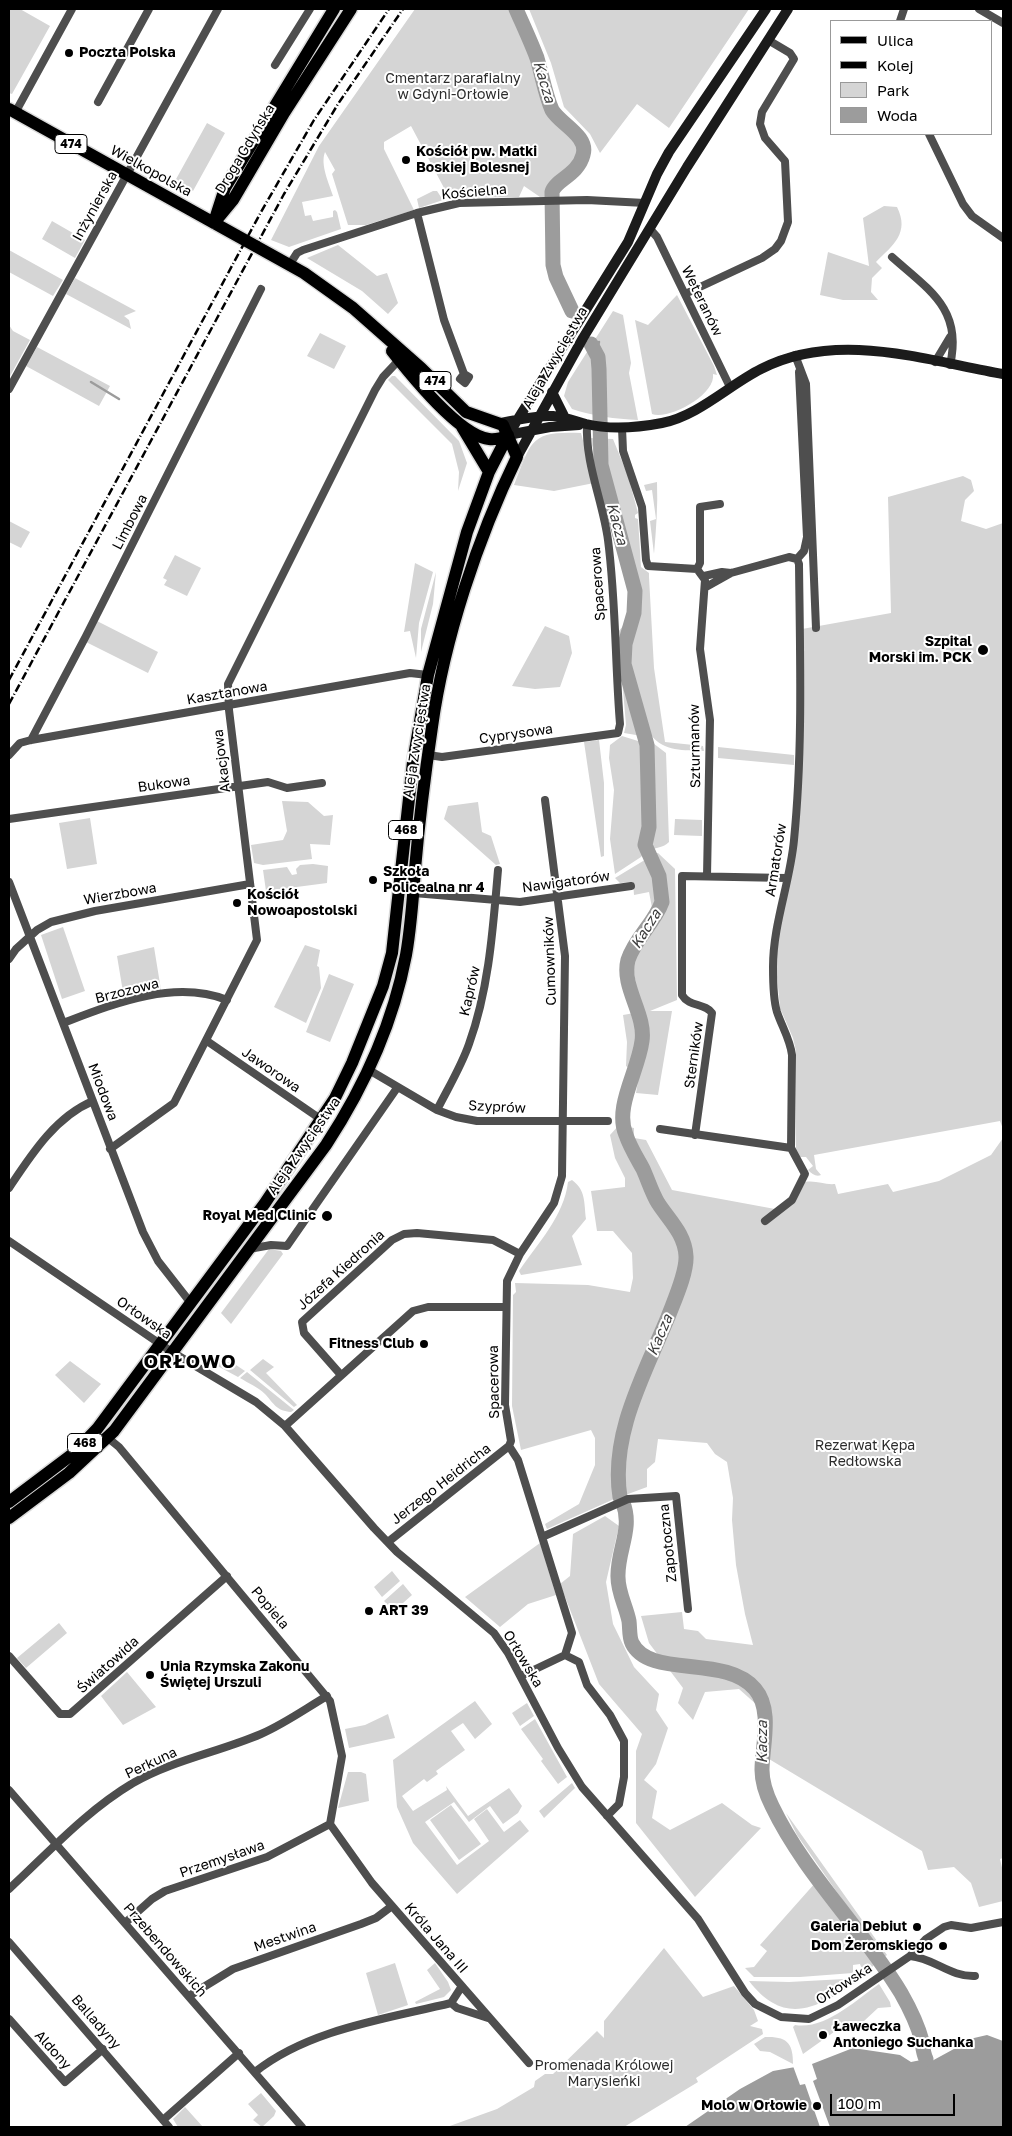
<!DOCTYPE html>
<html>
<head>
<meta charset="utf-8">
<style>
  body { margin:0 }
  #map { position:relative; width:1012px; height:2136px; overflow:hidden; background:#fff; font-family:"Golos Text",sans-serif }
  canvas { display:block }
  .frame { position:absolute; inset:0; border:10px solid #000; pointer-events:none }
  .legend { position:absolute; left:830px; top:20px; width:162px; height:115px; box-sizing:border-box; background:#fff; border:1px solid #999; margin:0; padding:6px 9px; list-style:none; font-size:15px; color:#000 }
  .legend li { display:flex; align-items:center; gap:10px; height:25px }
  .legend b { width:25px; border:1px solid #999 }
  .scale { position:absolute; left:830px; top:2094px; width:125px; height:22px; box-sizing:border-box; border:2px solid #000; border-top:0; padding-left:6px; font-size:15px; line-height:18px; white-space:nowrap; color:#000; -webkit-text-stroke:4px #fff; paint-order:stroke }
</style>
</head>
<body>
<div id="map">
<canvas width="1012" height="2136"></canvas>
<div class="frame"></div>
<ul class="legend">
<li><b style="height:6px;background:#000"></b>Ulica</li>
<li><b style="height:6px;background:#000"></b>Kolej</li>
<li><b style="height:14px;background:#d5d5d5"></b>Park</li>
<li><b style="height:14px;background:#9c9c9c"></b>Woda</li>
</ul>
<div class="scale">100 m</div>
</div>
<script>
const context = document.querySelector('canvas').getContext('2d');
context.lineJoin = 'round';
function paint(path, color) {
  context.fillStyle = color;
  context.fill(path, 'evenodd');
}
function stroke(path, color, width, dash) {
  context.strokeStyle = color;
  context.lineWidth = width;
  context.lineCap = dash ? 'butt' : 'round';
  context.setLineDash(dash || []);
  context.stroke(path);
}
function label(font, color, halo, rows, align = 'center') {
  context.font = font + ' "Golos Text",sans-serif';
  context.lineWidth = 4;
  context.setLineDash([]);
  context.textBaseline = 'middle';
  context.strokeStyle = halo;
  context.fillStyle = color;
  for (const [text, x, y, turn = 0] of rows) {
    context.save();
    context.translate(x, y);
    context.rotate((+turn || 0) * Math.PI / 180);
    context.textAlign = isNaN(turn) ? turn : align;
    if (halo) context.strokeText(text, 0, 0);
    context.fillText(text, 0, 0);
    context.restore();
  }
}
paint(new Path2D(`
  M9,9H20L50,26L12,94L9,93Z
  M415,9H512L533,60L550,110L555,119L582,147C583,178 550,175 549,197H540L524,186L519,197L448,198L443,186L411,126L384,142V149L414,210L366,225H348L332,174L335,170L325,152C320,165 329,183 333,196L302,202L305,216L311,215L313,221L333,217V211L335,210L337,212L341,229L289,247L271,240L319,146Z
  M529,9H749L669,128L637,104L600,153L590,134L564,107L551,63Z
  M207,123L225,133L193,191L175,181Z
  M433,191H437L443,200L419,208L417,199Z
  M884,206L897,207C910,233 893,245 876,262L882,268L872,278L871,292L878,300H843L820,295L828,252L869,266L863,218Z
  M52,221L85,240L75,258L42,239Z
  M338,245L377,276L387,273L398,303L388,314L362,291L307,258Z
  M9,250L63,280L53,296L9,272Z
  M75,278L136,311L124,316L129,320L131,329L66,294Z
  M677,295L714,366L717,375L713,374C716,395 669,420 652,414L635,320L648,325Z
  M613,311L623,315L631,363L629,373L638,420C615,419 593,416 572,409L564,396L568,382Z
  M9,325L13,331L30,340L9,378Z
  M320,333L346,346L334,369L307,356Z
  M37,347L110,386L99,406L26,366Z
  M392,376H395L459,441L467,463L458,491L459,472L452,444L388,380Z
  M581,433L594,483L554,491L514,485C532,440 530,431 581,433Z
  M590,438L613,439L628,476L638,513L635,515V518L638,519L641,567L649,573V577L654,668L665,742L703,746L704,751C684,750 664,752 651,735L646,736L628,670L627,651L639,615L637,584L628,560H624L619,552L613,519Z
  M963,476L971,480L974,491L965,500L961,521L986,529L1003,523V1129L1000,1121L814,1155L816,1169L821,1175C816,1177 812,1174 808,1170L813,1166L806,1157H799L796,1152V1051L793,1038L780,1008L776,966L778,937L795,854L802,629L891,613L888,497Z
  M657,482C658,506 656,530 654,554L650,521L656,519L652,490L646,491L644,485Z
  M9,521L30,532L21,548L9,542Z
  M175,555L201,568L187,596L164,585L167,580L163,578Z
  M415,563L433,572L419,623L416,658L410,631L404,632Z
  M436,572L433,604L421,652V629Z
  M628,620L623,643L622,662L642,736L624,733L626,725L618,632Z
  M97,621L158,652L148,673L86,642Z
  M545,626L569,636L572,653L560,687L535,689L512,686Z
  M622,736L638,741L642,740L646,826L643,845L645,852L641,857L615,874L610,839L614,790L609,758L610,745Z
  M599,740L604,783V856L601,857L584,742Z
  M649,740L666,753L669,842C663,848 656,847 649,851L647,844L650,830L651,804Z
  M718,747L794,755V765L718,758Z
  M282,801L308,802L324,816L333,815L330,845L310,844L312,859L263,865L254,863L251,845L283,840L287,831Z
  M478,802L482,832L491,836L500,864L496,865L444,819L448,806Z
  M90,818L97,864L67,869L59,823Z
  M675,819L702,820V836L674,835Z
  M655,853H658L675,869L677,1000L650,1011H672L658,1095L636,1093L639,1075L626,1066L627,1042L623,1015L640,1012L633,965L634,955L663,910L664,903L660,874L651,856Z
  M648,858C657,873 665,895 656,912L653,913L649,892L634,895L633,882L620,883L615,878Z
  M313,864L328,866L327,883L266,891L263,870L287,867L292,875L297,874L296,869L300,865Z
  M63,927L85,991L62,999L41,935Z
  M305,945L320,950L317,966L319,967L321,988L306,1023L274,1007Z
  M154,947L161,990L124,998L117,956Z
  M329,974L354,984L330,1042L306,1032Z
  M619,1125L634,1128V1138L646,1140L672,1190L775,1209L795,1201L805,1182C816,1180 824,1185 835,1184L838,1194L888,1184L893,1192L939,1181L991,1155L1003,1138V1858L1000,1859L1003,1872V1901L979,1907L971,1883L954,1867L928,1870L922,1851L769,1759L757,1705L739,1689L705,1692L693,1720L678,1703L683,1688L649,1643L641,1616L682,1612L684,1629L698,1631L706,1639L753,1645L745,1614L736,1565L732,1520L733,1498L727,1462L715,1454L707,1443L658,1439L655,1462L647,1469V1487L612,1500L547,1529L545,1524L579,1504L595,1465V1438L591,1430L521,1450L512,1406L513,1295L516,1292L515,1283L588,1285L630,1292L633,1278L632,1253L613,1231H597L591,1191L625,1187V1178L615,1158L610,1135Z
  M572,1180C586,1190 584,1203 586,1219L572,1236L582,1265L521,1275L519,1271C538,1243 564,1216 568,1182Z
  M269,1249L281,1251L283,1254L231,1324L221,1313Z
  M263,1359L274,1367L266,1373L297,1405L294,1407L250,1370Z
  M214,1360L233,1363L245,1371L238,1377L210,1362Z
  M70,1361L101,1384L84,1403L55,1375Z
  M247,1372L294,1410L291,1412C277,1411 274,1404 265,1394C258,1387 248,1383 240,1378Z
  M605,1516L619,1526L606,1582L613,1624L634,1667L659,1694L656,1710L668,1728L656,1764L644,1780L657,1791L652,1818L670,1830L722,1803L752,1825L761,1828L695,1897L636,1823V1751L642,1734L599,1684L560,1584L570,1576L573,1534Z
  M540,1543L556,1595L528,1604L500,1627L465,1597Z
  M392,1571L400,1581L382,1597L374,1587Z
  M403,1584L412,1595L394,1611L384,1601Z
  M59,1623L67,1633L26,1668L17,1658Z
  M127,1672L156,1707L123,1725L101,1696Z
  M475,1701L492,1724L475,1739L463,1723L451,1731L465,1750L436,1771L438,1774L427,1782L424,1779L402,1796L413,1811L447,1790L446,1786L468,1816L509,1788L522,1806L518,1813L503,1824L490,1806L469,1822L454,1802L425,1822L457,1865L489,1841L474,1819L487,1809L504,1832L520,1820L529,1831L457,1894L413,1843L397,1807L393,1760Z
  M527,1703L534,1716L520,1726L512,1713Z
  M388,1714L395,1738L349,1748L345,1729L365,1725Z
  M535,1719L567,1777L558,1784L541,1761L543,1759L521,1729Z
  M348,1772H361L366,1774L369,1801L338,1808Z
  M572,1783L575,1788L544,1818L539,1811Z
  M451,1805L481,1844L459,1860L430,1820Z
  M786,1813L887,1955L883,1958L797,1835Z
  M816,1882L849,1924L875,1964L867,1972H863L860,1964L853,1965V1973L800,1977H754L745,1968L754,1967L767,1951L760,1945Z
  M664,1948L703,1997L734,1986L754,2010L758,2021L750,2026L762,2029L763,2034L696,2078L698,2082L624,2127H447L497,2109L534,2087L535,2081L545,2074H553L597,2031L604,2038V2021Z
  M395,1963L408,2005L378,2015L366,1973Z
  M435,1963L448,1982L451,1990L444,1997L416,2004L415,2002L440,1989L427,1970Z
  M863,1978C821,2005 787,2030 749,1981L789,1982Z
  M879,1984L890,2002L891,2007L878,2008L864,2021L858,2022L846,2030L841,2027L803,2054L793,2027L795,2025C825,2030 856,2000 879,1984Z
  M765,2037C788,2036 793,2044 793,2064L770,2052L760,2051L754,2044Z
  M261,2093L276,2111L274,2116L262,2127L253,2120L258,2115L248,2104Z
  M185,2107L203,2127H178L173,2119Z`), '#d5d5d5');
paint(new Path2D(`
  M987,2035L1003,2041V2127H685L740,2089L773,2071L812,2064L853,2048L900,2055L911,2062L926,2059L930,2062L974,2038Z`), '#9c9c9c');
paint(new Path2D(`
  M811,2061L817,2079L813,2081L830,2127H820L805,2084L800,2085L793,2066Z`), '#fff');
stroke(new Path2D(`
  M596,353L599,342
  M91,382L119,399`), '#9c9c9c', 2.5);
stroke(new Path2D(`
  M516,9C523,25 531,42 537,58C542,75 545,94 552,110C560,124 589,136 583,155C578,175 555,180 552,192L553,265L556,277L572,311
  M591,344L598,357L599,369L601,465L635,591L634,613L625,644L624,664L647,745L649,827L645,845L659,876L662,902C654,924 635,938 628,960C621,987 646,1014 642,1041C638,1072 614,1107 626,1135C630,1147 637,1158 643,1169C648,1180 652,1193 658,1203C669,1220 685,1234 686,1256C687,1273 674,1301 668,1317C645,1373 610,1434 620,1497
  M623,1503C633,1529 617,1551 618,1577C618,1593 626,1606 629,1621C630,1628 629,1637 632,1643C649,1679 726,1654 755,1689C773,1710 762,1746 762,1770C762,1781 767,1796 772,1806C805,1875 862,1928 901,1993C909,2007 918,2026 922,2041C923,2048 923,2053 926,2059`), '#9c9c9c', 15);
const primary = new Path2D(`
  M9,109L304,273L353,308L421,368L466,412L503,425L517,457C478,537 444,639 432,727C425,774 419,822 415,869C413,898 411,927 406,955C393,1024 364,1087 326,1145L114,1431L69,1473L9,1518
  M215,219L225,188L334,9
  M214,223L233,200L284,113L351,9
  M392,351C410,374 460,436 489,439C496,440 502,438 508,435
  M462,427L489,472
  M9,1502L74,1453L97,1429L265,1203L335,1098L352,1063L383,986L392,953L413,762L428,675L467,532L489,472L508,435`);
stroke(primary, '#dbdbdb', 15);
stroke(new Path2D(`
  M979,9L1003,23
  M900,21L904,9
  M275,65L310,9
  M98,102L149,9
  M15,113L72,9
  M929,134L963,204L972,216L1003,238
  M417,213L444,320L464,374L469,377L465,383L460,379L464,374
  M650,229L657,237L730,387
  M892,257C929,290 963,309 950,365
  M290,264L297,253L303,250L417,213L459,203L587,200L645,203
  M685,294L762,258L775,249L781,241L788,222L785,161L765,138L760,124L762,112L794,59L790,53L768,40
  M795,355L806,384L816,628
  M935,362L950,337
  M9,389L218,9
  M622,428L623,451L642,507L646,560L648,566L697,569L705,580L700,649L710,720L707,876
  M797,559L804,551L807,537L799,372
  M697,569L700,563V507L720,504
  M704,576L722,572L731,573L789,557L797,559
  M706,587L731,573
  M31,740L86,636L261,289
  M9,755L20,743L31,740L410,673L428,675
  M428,755L442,757L618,733L620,724C615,663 616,601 608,540C603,502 585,463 587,424
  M9,819L268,782L287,788L322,783
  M9,882L143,1232L158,1261L190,1302
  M414,893L520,902L631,886
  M9,959L16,949L37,930L51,922L95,911L250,884
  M63,1023C113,1004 174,979 227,1000
  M207,1041L322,1120
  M369,1070L437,1110L456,1117L477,1121H608
  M437,1110C448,1088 461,1067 469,1044C489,989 493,928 498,870
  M660,1129L791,1148
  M695,1135L712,1013C705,1003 689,1007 682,995V876L786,878
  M110,1149L174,1103L257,940L229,710L228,684L375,390L383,377L399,360
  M9,1188C31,1155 55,1117 93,1101
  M765,1221L792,1200L805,1174L791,1148L792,1055C790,1039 782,1027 777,1012C773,999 773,981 773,967C773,924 790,883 794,840C803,749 800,656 799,564L797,559
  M9,1241L172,1352L256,1402L285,1426L374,1528L397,1552L494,1633L508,1653L558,1748L582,1787L698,1919L745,1993L755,2004L781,2017L809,2019L838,2005L910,1956C934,1958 950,1977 975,1976
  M249,1249L271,1245L287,1246L397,1088
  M341,1375L304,1333L302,1322L392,1240L404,1234L417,1233L493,1240L520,1254
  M285,1426L413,1311L428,1307H505
  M108,1438L119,1447L330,1701L342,1756L330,1824
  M509,1446L511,1441L505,1405L507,1281L520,1254L554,1203L562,1176L565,956L545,800
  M509,1446L518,1460L572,1633L565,1655L521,1676
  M542,1537L628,1499L676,1496L688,1609
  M388,1542L509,1446
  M565,1655L579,1662L587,1685L610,1715L624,1741V1777L619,1804L607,1816
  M9,1656L60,1714H70L227,1576
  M9,1790L302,2127
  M330,1824L372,1883L529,2063
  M9,1889C49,1852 86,1811 133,1783C173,1760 219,1752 261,1734C284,1724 305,1709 327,1696
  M125,1923L152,1899L165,1891L267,1857L330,1824
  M9,1942L169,2127
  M910,1956L926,1939L944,1927L951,1925L971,1928L1003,1922
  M189,1996L233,1969L361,1924L376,1918L392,1906
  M451,2003L457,2008L488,2018
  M9,2019L65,2082L103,2049
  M255,2072C309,2029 386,2019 451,2003L462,1986
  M163,2120L239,2053`), '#4e4e4e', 8);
stroke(new Path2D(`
  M552,392L565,418
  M500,423C518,420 535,415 553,416C565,417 575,421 586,424C611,430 636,428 662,423C698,416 729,385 761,369C837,330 924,360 1003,374
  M508,435L628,242L657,174L669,152L766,9
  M508,435L550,427L579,425
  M517,457L583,338L687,167L788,9`), '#1b1b1b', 10);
stroke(primary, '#000', 12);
stroke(new Path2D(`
  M9,680L261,212L314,120L389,9
  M9,704L284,194L338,104L403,9`), '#000', 2.5, [8, 2.5, 1, 2.5]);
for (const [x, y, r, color] of [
  [69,53,5,"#000"],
  [406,160,5,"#000"],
  [983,650,6,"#000"],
  [373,880,5,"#000"],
  [237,903,5,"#000"],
  [327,1216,6,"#000"],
  [424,1344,5,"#000"],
  [369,1611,5,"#000"],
  [150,1675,5,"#000"],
  [917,1927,5,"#000"],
  [943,1946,5,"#000"],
  [823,2035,5,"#000"],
  [817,2106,5,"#000"]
]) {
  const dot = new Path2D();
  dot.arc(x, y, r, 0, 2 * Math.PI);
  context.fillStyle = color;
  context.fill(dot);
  stroke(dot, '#fff', 2);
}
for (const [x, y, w] of [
  [71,144,32],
  [435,381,32],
  [406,830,35],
  [85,1443,35]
]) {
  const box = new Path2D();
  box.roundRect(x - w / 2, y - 9.5, w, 19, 4);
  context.fillStyle = '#fff';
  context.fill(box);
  stroke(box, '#000', 1);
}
label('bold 12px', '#000', null, [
  ["474",71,144],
  ["474",435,381],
  ["468",406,830],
  ["468",85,1443]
]);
label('bold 14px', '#000', '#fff', [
  ["Poczta Polska",79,53],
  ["Kościół pw. Matki",416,152],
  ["Boskiej Bolesnej",416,168],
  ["Szpital",972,642,"right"],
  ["Morski im. PCK",972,658,"right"],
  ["Szkoła",383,872],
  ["Policealna nr 4",383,888],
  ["Kościół",247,895],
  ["Nowoapostolski",247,911],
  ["Royal Med Clinic",316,1216,"right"],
  ["Fitness Club",414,1344,"right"],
  ["ART 39",379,1611],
  ["Unia Rzymska Zakonu",160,1667],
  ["Świętej Urszuli",160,1683],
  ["Galeria Debiut",907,1927,"right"],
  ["Dom Żeromskiego",933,1946,"right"],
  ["Ławeczka",833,2027],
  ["Antoniego Suchanka",833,2043],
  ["Molo w Orłowie",807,2106,"right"]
], 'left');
label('14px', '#2c2c2c', '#fff', [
  ["Cmentarz parafialny",453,79],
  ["w Gdyni-Orłowie",453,95],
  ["Rezerwat Kępa",865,1446],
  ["Redłowska",865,1462],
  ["Promenada Królowej",604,2066],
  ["Marysieńki",604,2082]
]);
label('14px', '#000', '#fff', [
  ["Droga Gdyńska",245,149,-59],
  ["Wielkopolska",151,171,29],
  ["Kościelna",474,192,-5],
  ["Inżynierska",95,206,-61],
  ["Weteranów",702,301,64],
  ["Aleja Zwycięstwa",555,358,-60],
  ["Limbowa",130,522,-63],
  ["Spacerowa",598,584,-94],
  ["Kasztanowa",227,693,-10],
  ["Cyprysowa",516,734,-8],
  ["Aleja Zwycięstwa",417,741,-81],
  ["Szturmanów",695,746,-91],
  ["Akacjowa",222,761,-97],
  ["Bukowa",164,784,-8],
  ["Armatorów",776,860,-81],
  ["Nawigatorów",566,882,-8],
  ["Wierzbowa",120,894,-10],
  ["Cumowników",550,961,-92],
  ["Brzozowa",127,991,-14],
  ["Kaprów",470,991,-77],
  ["Sterników",694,1055,-82],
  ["Jaworowa",271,1070,35],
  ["Miodowa",103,1092,69],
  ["Szyprów",497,1107,3],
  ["Aleja Zwycięstwa",304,1146,-55],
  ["Józefa Kiedronia",341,1270,-42],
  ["Orłowska",144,1318,35],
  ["Spacerowa",494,1382,-91],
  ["Jerzego Heidricha",441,1484,-38],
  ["Zapotoczna",668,1543,-96],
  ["Popiela",270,1608,50],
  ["Orłowska",523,1659,59],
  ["Światowida",108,1665,-42],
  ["Perkuna",151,1763,-25],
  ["Przemysława",222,1859,-19],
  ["Mestwina",285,1937,-19],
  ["Króla Jana III",436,1938,49],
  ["Przebendowskich",165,1950,49],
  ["Orłowska",844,1984,-33],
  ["Balladyny",96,2022,49],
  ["Aldony",53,2050,48]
]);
label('italic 15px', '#3d3d3d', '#fff', [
  ["Kacza",544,82,73],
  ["Kacza",617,524,75],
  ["Kacza",646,929,-58],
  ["Kacza",660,1335,-67],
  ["Kacza",762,1742,-90]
]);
context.letterSpacing = '1px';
label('bold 19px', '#000', '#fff', [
  ["ORŁOWO",190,1362]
]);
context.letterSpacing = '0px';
</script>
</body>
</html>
